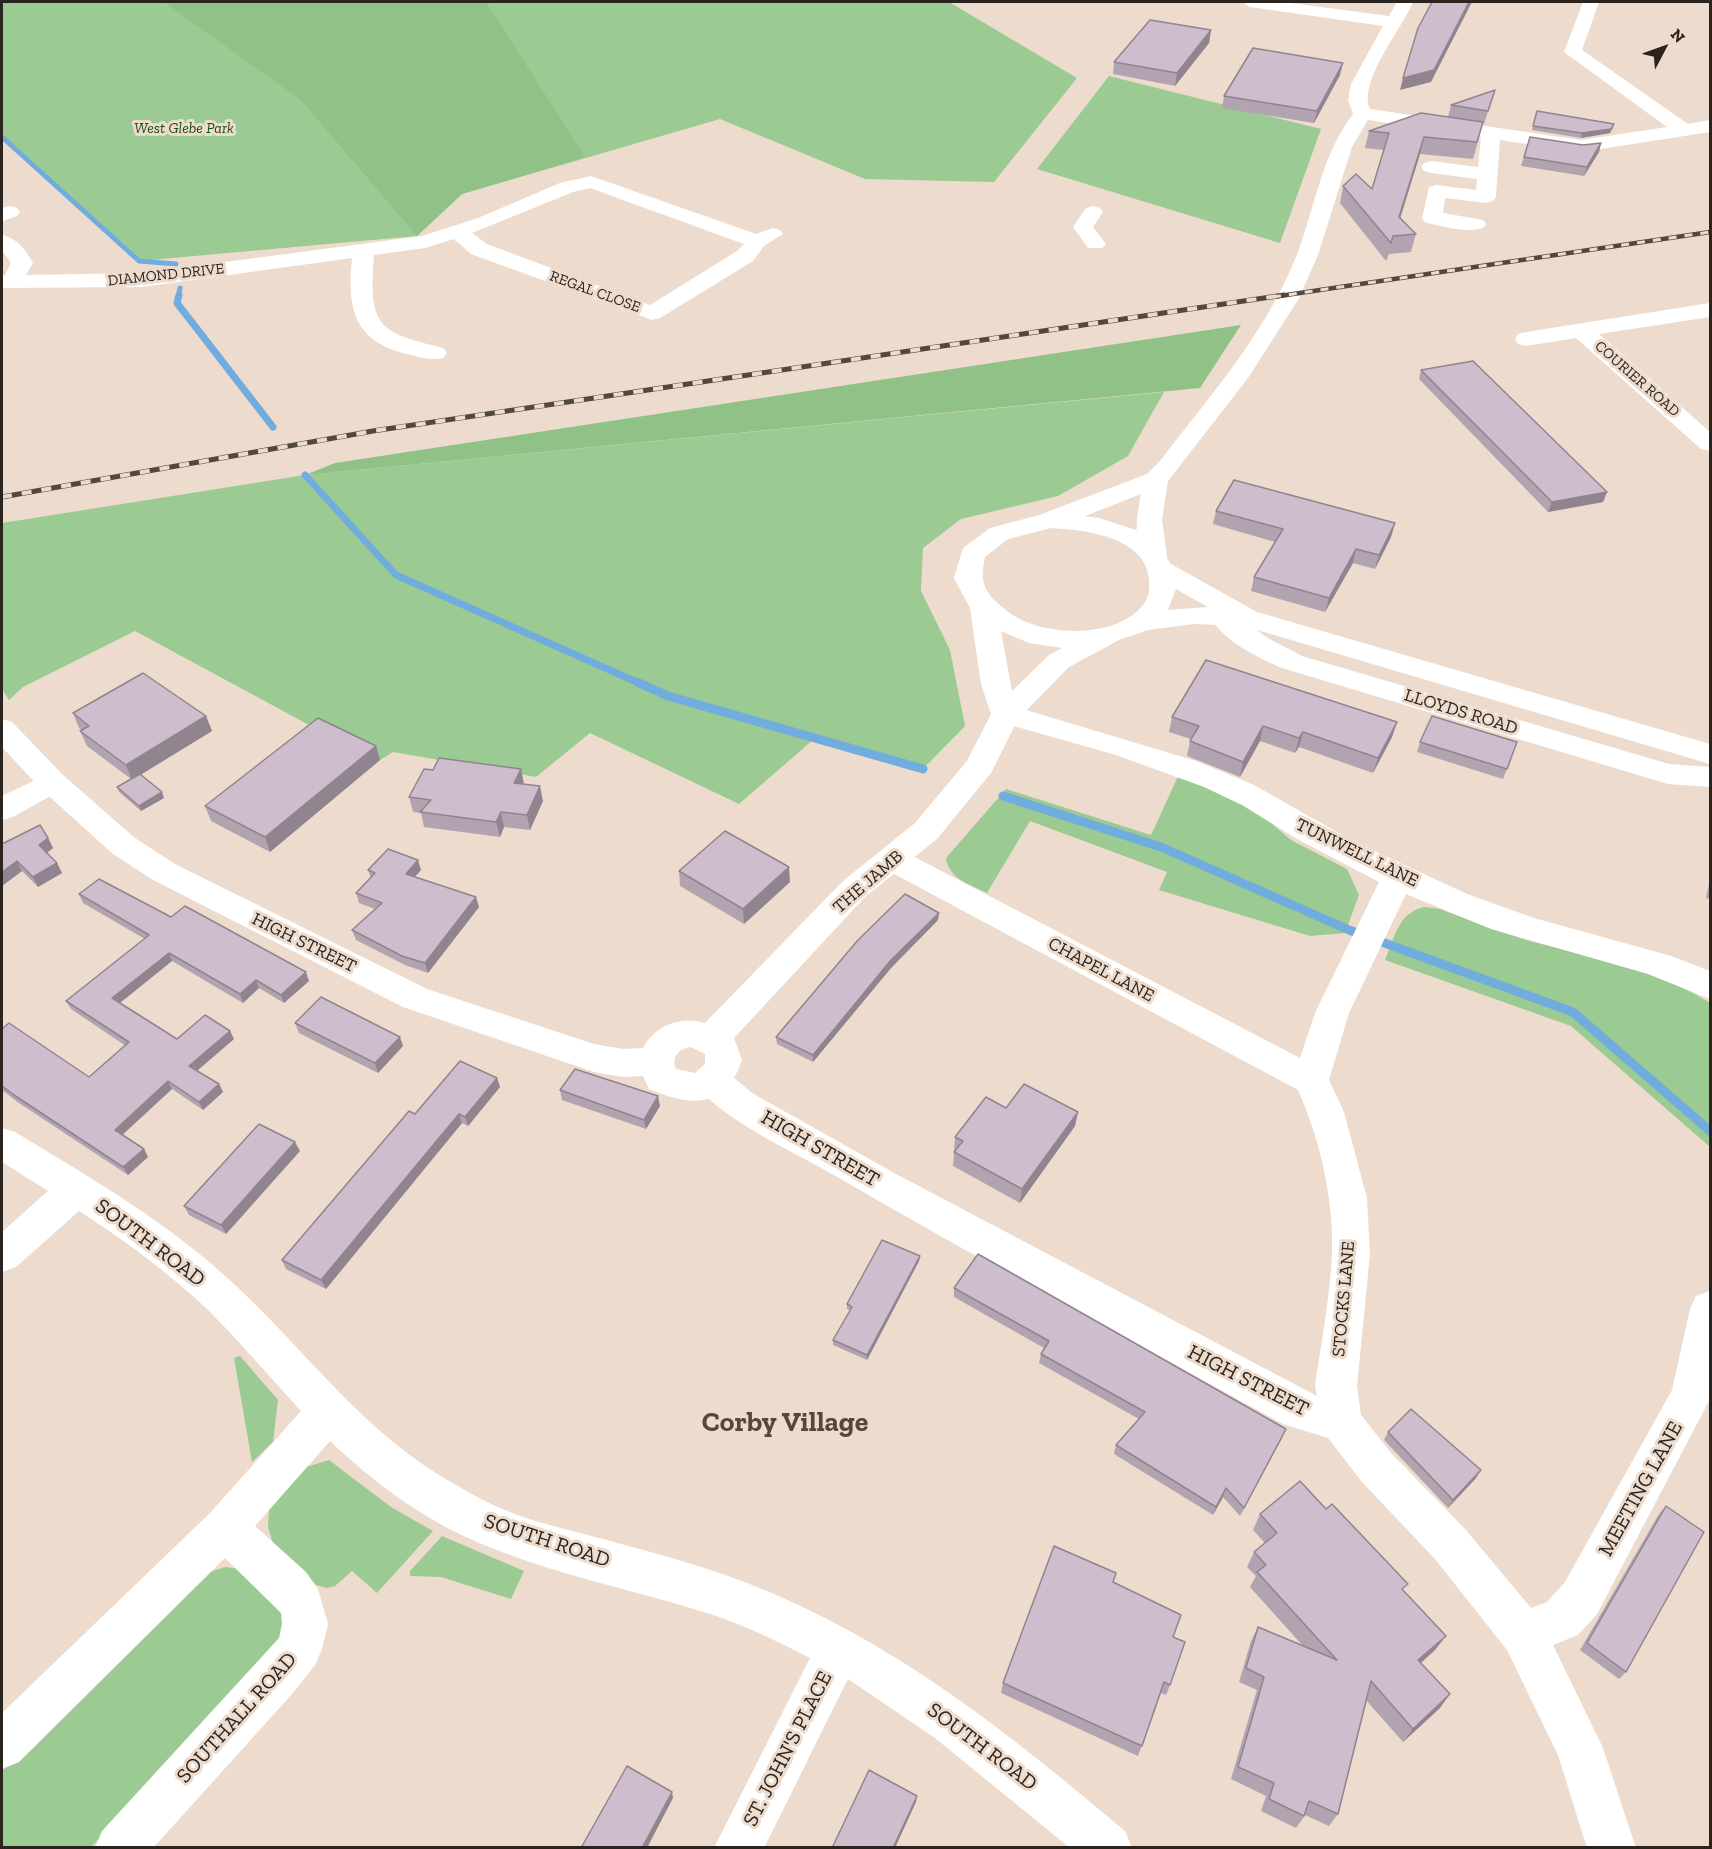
<!DOCTYPE html>
<html>
<head>
<meta charset="utf-8">
<style>
  body { margin:0 }
  #map { position:relative; width:1712px; height:1849px; overflow:hidden; background:#eddccd; font-family:"Zilla Slab",serif }
  canvas { display:block }
  .frame { position:absolute; inset:0; border:3px solid #2a231e; pointer-events:none }
  .north { position:absolute; left:1634px; top:18px; width:60px; height:60px; -webkit-text-stroke:4px #eddccd; paint-order:stroke; rotate:49deg; font-size:16px; font-weight:700; line-height:24px; text-align:center; color:#2a231e }
  .north::after { content:''; display:block; margin:auto; width:21px; height:27px; background:#2a231e; clip-path:polygon(50% 0,100% 100%,50% 72%,0 100%) }
</style>
</head>
<body>
<div id="map">
<canvas width="1712" height="1849"></canvas>
<div class="frame"></div>
<div class="north">N</div>
</div>
<script>
const context = document.querySelector('canvas').getContext('2d');
context.lineJoin = 'round';
function paint(path, color) {
  context.fillStyle = color;
  context.fill(path, 'evenodd');
}
function stroke(path, color, width, dash) {
  context.strokeStyle = color;
  context.lineWidth = width;
  context.lineCap = dash ? 'butt' : 'round';
  context.setLineDash(dash || []);
  context.stroke(path);
}
function label(font, color, halo, rows, align = 'center') {
  context.font = font + ' "Zilla Slab",serif';
  context.lineWidth = 6;
  context.setLineDash([]);
  context.textBaseline = 'middle';
  context.strokeStyle = halo;
  context.fillStyle = color;
  for (const [text, x, y, turn = 0] of rows) {
    context.save();
    context.translate(x, y);
    context.rotate((+turn || 0) * Math.PI / 180);
    context.textAlign = isNaN(turn) ? turn : align;
    if (halo) context.strokeText(text, 0, 0);
    context.fillText(text, 0, 0);
    context.restore();
  }
}
paint(new Path2D(`
  M2,2H949L1077,78L994,182L865,179L720,119L462,194L417,236L139,261L2,137Z
  M1109,76L1321,129L1280,243L1037,169Z
  M1164,392L1128,456L1058,496L961,519L923,548L921,591L950,650L965,726L923,769L814,739L739,804L590,733L536,777L393,752L380,760L322,732L135,631L23,687L9,700L2,689V523L305,475Z
  M1180,772L1239,796L1291,840L1347,869L1359,895L1345,933L1310,936L1159,890L1167,872L1030,821L987,893C969,884 949,879 946,858L1006,789L1151,835Z
  M1424,907L1440,909C1474,922 1509,936 1545,945C1602,959 1660,971 1710,1003V1147L1571,1026L1385,960C1395,937 1398,913 1424,907Z
  M240,1356L278,1400L273,1442L252,1462L234,1358Z
  M329,1460L391,1507L433,1531L377,1593L352,1571L335,1586L327,1588L316,1585L274,1547L268,1527L269,1509L303,1468Z
  M442,1536L524,1571L511,1599L441,1577L410,1576V1571Z
  M225,1567L242,1569L283,1615L282,1632L268,1662L91,1847L2,1848V1771L188,1585L206,1573Z`), '#9bca92');
paint(new Path2D(`
  M164,2H486L585,157L462,194L417,236L301,100Z
  M1241,325L1200,388L305,475L335,463Z`), '#90c187');
stroke(new Path2D(`
  M2,137L139,261L176,264
  M178,297L180,288`), '#70adde', 5);
stroke(new Path2D(`
  M179,295L177,303L273,427
  M305,475L396,575L641,684`), '#70adde', 7);
stroke(new Path2D(`
  M637,682L668,696L923,769
  M1003,796L1161,847L1349,930L1573,1012L1710,1131`), '#70adde', 9);
paint(new Path2D(`
  M1242,2H1283L1389,16L1397,2H1413C1402,29 1358,81 1370,109L1581,140L1667,127L1564,52L1583,2H1599L1582,50L1688,124L1710,120V132L1581,152L1500,140L1496,197L1493,201L1486,203L1445,198L1443,213L1483,220L1486,224L1483,228C1466,233 1442,227 1425,222L1422,218L1429,187L1436,185L1476,190L1477,179L1431,173L1424,171L1421,167L1424,163L1431,161L1478,167L1481,137L1368,120L1352,147L1318,255L1298,300L1248,378L1168,481L1162,520L1167,557L1163,563L1154,565L1145,563C1132,544 1137,514 1141,494L1060,526L1051,528L1042,526L1038,520L1042,514L1147,474L1160,461C1206,401 1258,342 1289,273C1314,221 1317,161 1353,114L1348,100L1351,84L1383,26L1250,7Z
  M591,176L756,234L773,228L780,230L783,234L764,246L753,261L660,318L652,320L471,254L454,239L425,248L374,255C368,327 378,332 443,348L447,353L443,358C431,361 419,357 407,354C353,341 347,308 352,258L142,287L2,288V276L5,275L11,263L2,250V235C18,239 25,249 33,263L26,275L142,273L422,236L478,218L560,183ZM590,188L744,244L737,251L650,305L487,244L472,233L573,192Z
  M10,206L17,208L20,212L17,216L2,221V208Z
  M1093,206L1100,208L1103,212L1093,227L1106,244L1102,248H1088L1073,227L1086,208Z
  M1710,303V317L1599,334L1710,432V451L1701,449L1576,338L1526,346L1518,344L1515,339L1518,334L1526,332Z
  M1224,609L1234,612L1266,637L1302,656L1669,764L1710,767V787L1668,784L1282,668C1256,657 1226,642 1210,618L1214,612Z
  M1006,704L1196,761L1254,785L1351,840L1467,894L1534,918L1671,956L1710,971V999L1648,974L1491,929L1406,894L1349,1013L1329,1080L1344,1112L1367,1198L1370,1254L1357,1386L1361,1415L1392,1454L1465,1529L1531,1608L1547,1602L1565,1582L1672,1390L1690,1309L1696,1296L1710,1291V1399L1597,1614L1578,1635L1553,1645L1603,1748L1636,1848H1587L1558,1755L1507,1650L1435,1559L1362,1482L1328,1438L1283,1424C1130,1340 976,1258 825,1170C790,1150 713,1115 695,1081L700,1071L713,1067L726,1071L752,1093L896,1174L1317,1396L1315,1386C1321,1343 1330,1298 1332,1254C1334,1200 1320,1139 1298,1090L881,867L876,859L881,851L892,848L903,851L1300,1058L1315,1013L1379,882L1297,839L1242,805L1204,787L1116,755L996,721L991,714L996,707Z
  M52,772L63,775L67,782L63,789L13,817L2,820V796Z
  M2,1128L15,1132C91,1178 169,1223 234,1284C303,1348 358,1425 439,1475C458,1486 477,1498 498,1507C524,1519 553,1526 580,1533C636,1548 693,1562 747,1583C890,1638 1009,1733 1125,1831L1132,1848H1070L935,1738L848,1679L764,1848H714L810,1658C777,1641 744,1625 710,1614C632,1589 550,1574 475,1541C421,1518 372,1481 330,1441L255,1526L306,1572L318,1589L328,1624L322,1649L315,1665L293,1693L153,1848H95L102,1831L279,1638L282,1624L281,1613L225,1558L19,1762L2,1769V1713L210,1513L301,1411C270,1377 240,1342 207,1309C168,1272 124,1240 79,1211L16,1267L2,1272V1232L48,1191L2,1162Z`), '#fff');
paint(new Path2D(`
  M1051,512L1099,518L1136,530L1159,547L1171,564L1257,612L1710,744V764L1244,626L1194,624L1148,630L1119,640L1069,667L1018,719L991,773L937,839L865,897L734,1038L742,1060C726,1109 690,1107 649,1089L643,1076L623,1077L594,1072L403,1007L153,880L113,854L41,789L2,747V719L12,722L63,775L135,838L175,864L427,989L594,1044L623,1049L643,1048C655,1025 680,1016 705,1023L843,881L915,823L967,761L991,714L981,684L970,608L954,578L963,548L990,528ZM1051,528C1084,530 1145,536 1149,579C1150,588 1149,598 1143,605C1116,640 1039,637 1007,611C985,593 979,585 985,557L1008,539ZM1176,589L1208,607L1168,610ZM1001,631L1029,643L1062,648L1049,655L1012,691ZM691,1047L705,1054V1064L695,1073L676,1069C671,1057 678,1049 691,1047Z`), '#fff');
const railFar1 = new Path2D(`
  M1273,297L1710,232`);
const rail = new Path2D(`
  M2,497L373,431L1284,295`);
stroke(railFar1, '#514841', 4.5);
stroke(rail, '#514841', 5);
stroke(railFar1, '#eddccd', 3, [8]);
stroke(rail, '#eddccd', 4, [10]);
paint(new Path2D(`
  M1211,30L1209,43L1175,86L1113,74L1114,62Z
  M1340,75L1314,123L1222,108L1224,96Z
  M1491,102L1484,124L1483,123L1473,159L1420,154L1400,218L1416,234L1411,252L1389,254L1386,261L1340,203L1343,186L1372,189L1384,150L1365,148L1369,131L1448,117L1451,105Z
  M1537,111L1613,128L1610,133L1581,138L1532,130Z
  M1530,137L1583,145L1601,143L1599,152L1584,176L1521,166Z
  M1421,370L1607,492L1603,502L1548,512L1419,379Z
  M1216,511L1395,523L1391,537L1375,569L1353,563L1325,612L1251,591L1254,577L1275,542L1213,524Z
  M73,713L206,716L212,731L140,775L164,798L141,811L119,792L117,787L131,779L87,746L80,731L82,730L79,728Z
  M1172,717L1397,722L1392,737L1373,773L1299,747L1295,753L1260,741L1240,777L1187,756L1190,741L1191,739L1169,732Z
  M1420,742H1517L1503,779L1417,752Z
  M376,746L380,760L270,852L211,821L205,806Z
  M524,784L543,801L530,830L504,827L500,837L424,827L421,813L413,812L409,797Z
  M48,838L53,848L47,853L57,863L62,873L38,887L22,871L2,886V844Z
  M368,870H421L415,877L479,907L428,973L405,965L356,940L352,930L375,909L359,903L356,893L371,878Z
  M679,871L790,882L744,924L680,886Z
  M1710,879V899L1706,898Z
  M79,894L171,917L309,981L284,1003L259,988L243,1003L172,961L120,1003L177,1039H234L197,1071L219,1084L223,1092L203,1110L172,1089L122,1135L144,1149L148,1157L128,1175L19,1103L2,1090V1029L89,1077L126,1046L71,1009L66,1001L145,939L83,903Z
  M938,920L891,968L813,1062L777,1044L776,1037Z
  M295,1023L403,1046L378,1073L299,1033Z
  M497,1078L500,1087L468,1126L462,1123L326,1289L286,1269L282,1260L415,1114Z
  M560,1090L660,1106L646,1129L562,1100Z
  M1006,1108L1075,1126L1020,1203L953,1166L955,1137Z
  M300,1151L226,1234L189,1215L184,1206Z
  M920,1256L919,1261L867,1360L833,1345V1340L850,1310L847,1309V1304Z
  M954,1288L1282,1438L1240,1516L1223,1497L1213,1515L1114,1454L1116,1445L1139,1419L1039,1363L1041,1354L1044,1348L954,1297Z
  M1388,1432L1476,1478L1448,1508L1384,1440Z
  M1666,1506L1626,1672L1619,1679L1580,1650L1659,1514Z
  M1260,1514L1404,1591L1435,1650L1421,1663L1440,1708L1403,1742L1366,1700L1338,1814L1329,1826L1305,1815L1296,1828L1261,1811L1266,1796L1231,1779L1257,1690L1239,1682L1251,1641L1258,1627L1303,1646L1250,1587L1256,1576L1247,1567L1254,1552L1265,1543L1253,1530Z
  M1113,1583L1173,1637L1170,1685L1166,1695L1161,1693L1138,1756L1001,1693L1003,1683Z`), '#b1a3af');
paint(new Path2D(`
  M1469,2H1472L1431,82L1400,90L1403,78Z
  M1211,30L1209,43L1175,86L1177,73Z
  M1343,63L1340,75L1314,123L1317,111Z
  M1614,124L1610,133L1581,138L1582,133Z
  M1424,137L1420,154L1395,235L1399,217Z
  M1601,143L1599,152L1584,176L1587,167Z
  M1607,492L1603,502L1548,512L1552,502Z
  M1395,523L1391,537L1375,569L1379,555Z
  M1356,549L1353,563L1325,612L1329,598Z
  M206,716L212,731L132,780L126,765Z
  M1397,722L1392,737L1373,773L1378,758Z
  M1263,726L1260,741L1240,777L1243,762Z
  M1303,732L1299,747L1295,753L1299,738Z
  M376,746L380,760L270,852L265,837Z
  M521,769L524,784L514,783Z
  M540,786L543,801L530,830L527,815Z
  M162,792L164,798L141,811L139,806Z
  M501,812L504,827L500,837L496,822Z
  M48,838L53,848L44,855L39,845Z
  M418,860L421,870L409,883L406,874Z
  M17,861L22,871L2,886V872Z
  M57,863L62,873L38,887L33,877Z
  M789,867L790,882L744,924L743,909Z
  M476,897L479,907L428,973L425,963Z
  M939,913L938,920L891,968L813,1062V1055L891,960Z
  M169,953L172,961L116,1006L112,998Z
  M306,972L309,981L284,1003L281,995Z
  M256,980L259,988L243,1003L240,994Z
  M230,1031L234,1039L193,1074L189,1066Z
  M400,1037L403,1046L378,1073L375,1063Z
  M497,1078L500,1087L468,1126L465,1117Z
  M168,1081L172,1089L119,1138L115,1130Z
  M219,1084L223,1092L203,1110L199,1102Z
  M658,1096L660,1106L646,1129L644,1120Z
  M1078,1112L1075,1126L1020,1203L1022,1189Z
  M459,1114L462,1123L326,1289L321,1280Z
  M295,1142L300,1151L226,1234L221,1225Z
  M144,1149L148,1157L128,1175L123,1167Z
  M920,1256L919,1261L867,1360V1355Z
  M1286,1429L1282,1438L1240,1516L1244,1508Z
  M1481,1470L1476,1478L1448,1508L1453,1500Z
  M1226,1488L1223,1497L1213,1515L1216,1507Z
  M1446,1636L1435,1650L1408,1674L1418,1660Z
  M1450,1694L1440,1708L1403,1742L1413,1729Z
  M672,1792L673,1798L647,1848H642Z
  M917,1796L916,1802L895,1848H893Z`), '#90848f');
const building = new Path2D(`
  M1432,2H1469L1434,70L1403,78L1418,28Z
  M1150,20L1211,30L1177,73L1114,62Z
  M1253,48L1343,63L1317,111L1224,96Z
  M1495,90L1488,111L1451,105Z
  M1537,111L1614,124L1611,129L1582,133L1533,126Z
  M1421,113L1483,122L1477,142L1424,137L1399,217L1416,234L1393,236L1391,243L1343,186L1356,174L1372,189L1389,133L1369,131Z
  M1530,137L1583,145L1601,143L1587,167L1524,157Z
  M1473,361L1607,492L1552,502L1421,370Z
  M1234,480L1395,523L1379,555L1356,549L1329,598L1254,577L1283,529L1216,511Z
  M1206,660L1397,722L1378,758L1303,732L1299,738L1263,726L1243,762L1190,741L1199,726L1172,717Z
  M143,673L206,716L126,765L80,731L89,726L73,713Z
  M1432,716L1517,742L1507,769L1420,742Z
  M318,718L376,746L265,837L205,806Z
  M439,758L521,769L514,783L540,786L527,815L501,812L496,822L420,812L431,800L409,797L424,769L433,770Z
  M140,774L162,792L139,806L117,787Z
  M40,825L48,838L39,845L57,863L33,877L17,861L2,872V844Z
  M725,831L789,867L743,909L679,871Z
  M388,849L418,860L406,874L476,897L425,963L402,956L352,930L382,903L356,893L375,873L368,870Z
  M99,879L171,917L185,906L306,972L281,995L256,980L240,994L169,953L112,998L177,1039L205,1015L230,1031L189,1066L219,1084L199,1102L168,1081L115,1130L144,1149L123,1167L14,1095L2,1086V1029L9,1023L89,1077L129,1042L66,1001L149,935L79,894Z
  M905,894L939,913L891,960L813,1055L776,1037L858,940Z
  M321,997L400,1037L375,1063L295,1023Z
  M460,1061L497,1078L465,1117L459,1114L321,1280L282,1260L409,1111L415,1114Z
  M575,1069L658,1096L644,1120L560,1090Z
  M1024,1084L1078,1112L1022,1189L954,1152L963,1141L955,1137L986,1097L1006,1108Z
  M259,1124L295,1142L221,1225L184,1206Z
  M882,1240L920,1256L867,1355L833,1340L852,1307L847,1304Z
  M978,1254L1286,1429L1244,1508L1226,1488L1216,1507L1116,1445L1145,1412L1041,1354L1049,1341L954,1288Z
  M1411,1409L1481,1470L1453,1500L1388,1432Z
  M1300,1481L1326,1509L1332,1504L1408,1584L1402,1589L1446,1636L1418,1660L1450,1694L1413,1729L1371,1681L1338,1814L1309,1801L1304,1816L1269,1799L1274,1783L1238,1767L1264,1677L1246,1668L1258,1627L1337,1660L1257,1572L1266,1565L1254,1552L1277,1533L1260,1514Z
  M1666,1506L1704,1532L1626,1672L1587,1643Z
  M1054,1546L1116,1573L1113,1582L1181,1615L1173,1637L1185,1642L1170,1685L1164,1682L1142,1746L1003,1683Z
  M627,1766L672,1792L642,1848H581Z
  M869,1770L917,1796L893,1848H832Z`);
paint(building, '#cebdcc');
stroke(building, '#90848f', 1.5);
label('italic 15px', '#1c4c13', '#eddccd', [
  ["West Glebe Park",184,129]
]);
label('15px', '#2a231e', '#eddccd', [
  ["DIAMOND DRIVE",166,275,-6],
  ["REGAL CLOSE",595,292,20],
  ["COURIER ROAD",1637,379,41]
]);
label('18px', '#2a231e', '#eddccd', [
  ["LLOYDS ROAD",1461,712,17],
  ["TUNWELL LANE",1357,853,26],
  ["THE JAMB",868,882,-41],
  ["HIGH STREET",304,943,26],
  ["CHAPEL LANE",1101,970,28],
  ["STOCKS LANE",1344,1299,-85]
]);
label('21px', '#2a231e', '#eddccd', [
  ["HIGH STREET",820,1149,30],
  ["SOUTH ROAD",150,1243,37],
  ["HIGH STREET",1248,1381,27],
  ["MEETING LANE",1641,1489,-61],
  ["SOUTH ROAD",547,1541,18],
  ["SOUTHALL ROAD",237,1718,-48],
  ["SOUTH ROAD",982,1747,37],
  ["ST. JOHN'S PLACE",788,1749,-63]
]);
label('bold 28px', '#55473b', '#eddccd', [
  ["Corby Village",785,1423]
]);
</script>
</body>
</html>
